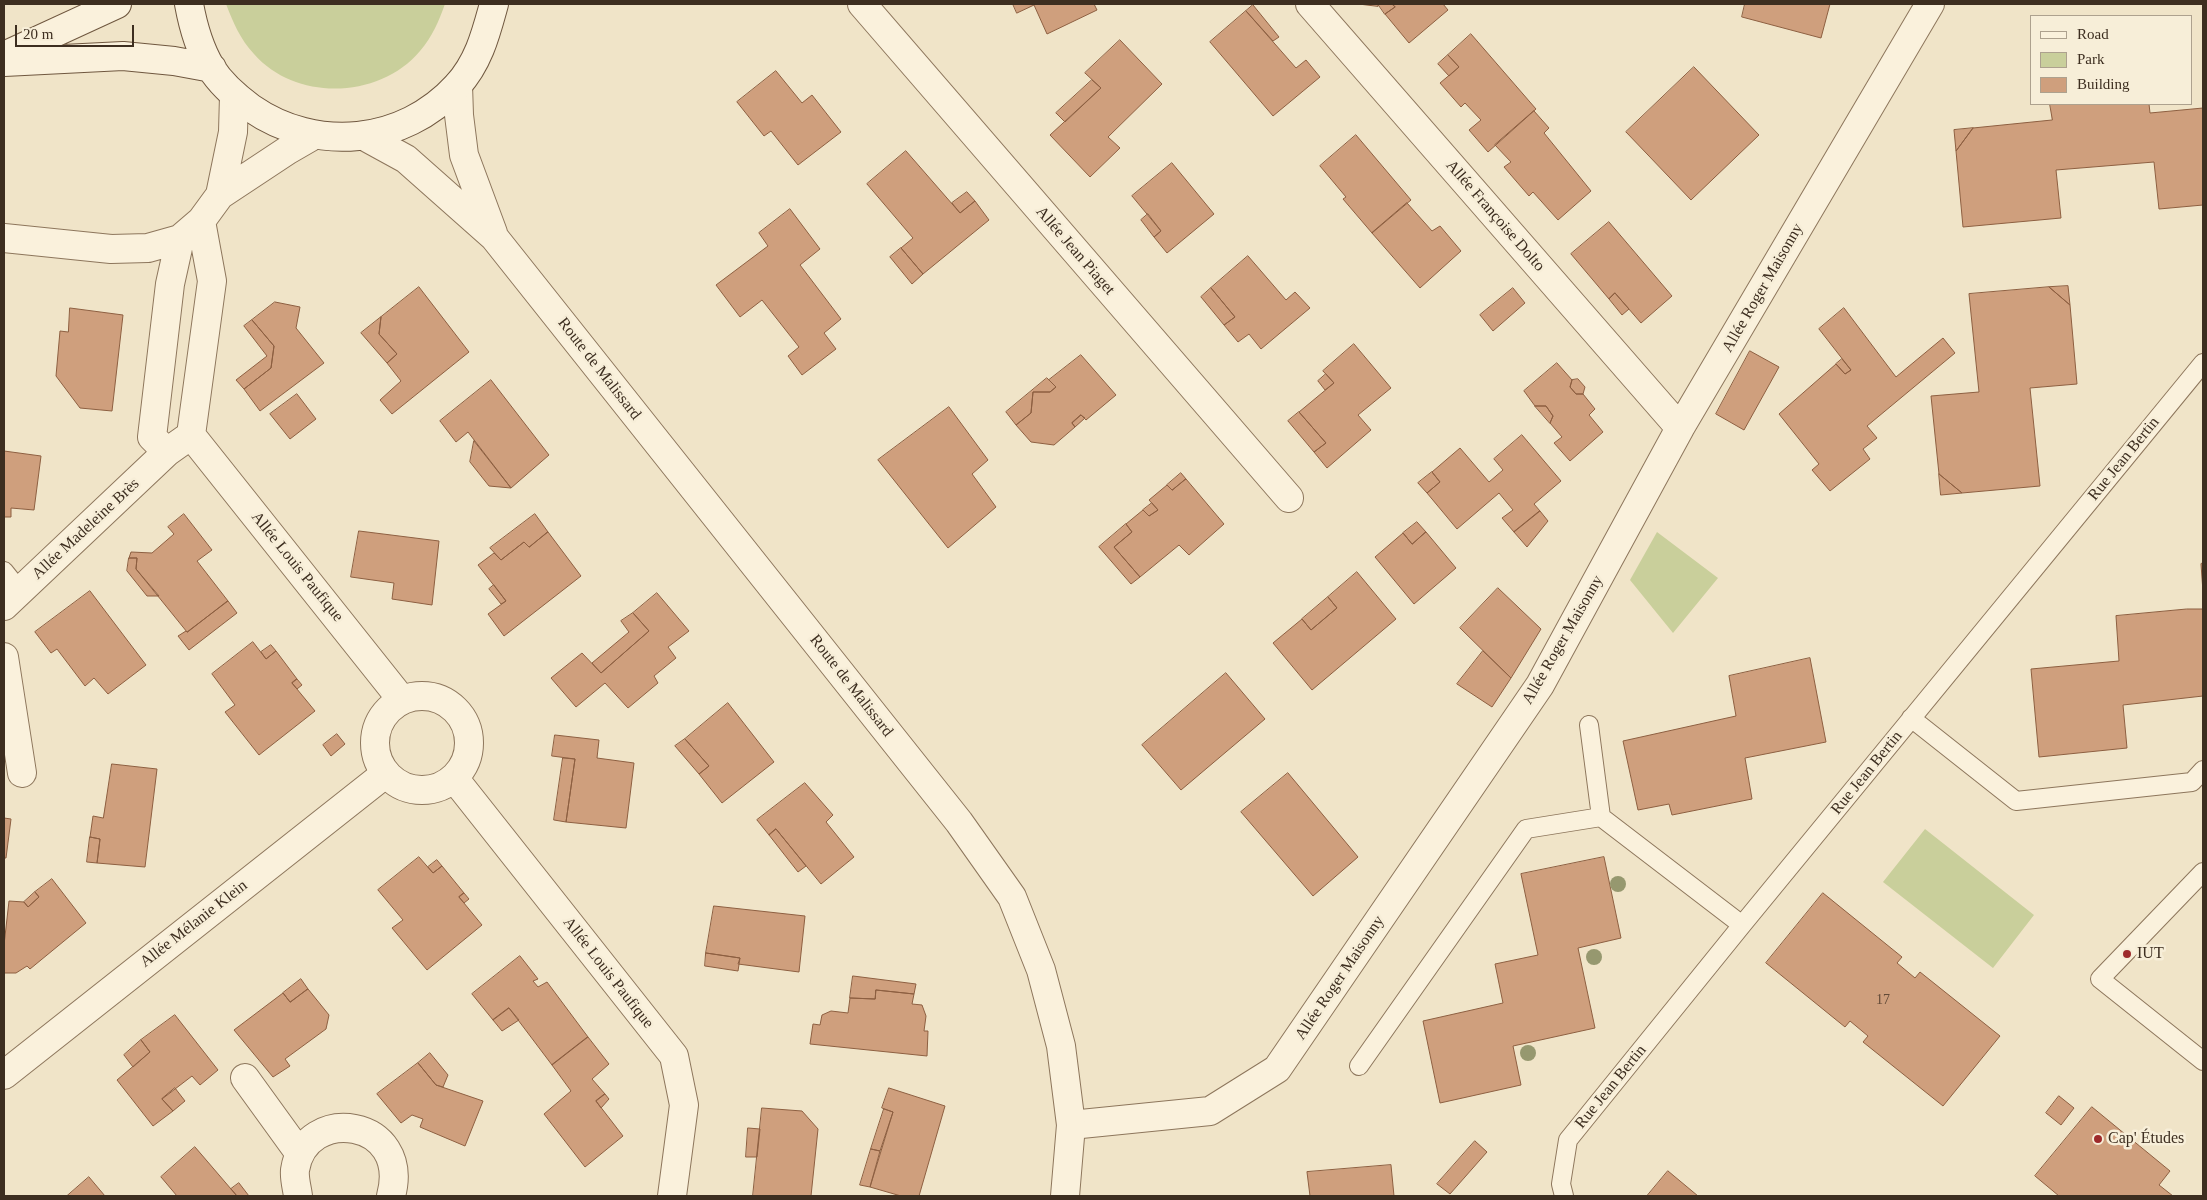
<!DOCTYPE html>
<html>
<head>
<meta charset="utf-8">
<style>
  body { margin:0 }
  #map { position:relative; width:2207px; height:1200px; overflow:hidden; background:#f0e4c8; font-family:Georgia,serif }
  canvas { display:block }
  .frame { position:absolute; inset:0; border:5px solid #3d2e20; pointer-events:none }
  .legend { position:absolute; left:2030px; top:15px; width:162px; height:90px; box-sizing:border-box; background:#f7eed8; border:1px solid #ada18e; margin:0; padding:6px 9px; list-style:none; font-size:15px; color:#3d2e20 }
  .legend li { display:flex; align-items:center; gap:10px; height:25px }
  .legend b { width:25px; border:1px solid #ada18e }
  .scale { position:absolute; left:15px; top:25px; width:119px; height:22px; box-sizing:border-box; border:2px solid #3d2e20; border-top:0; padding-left:6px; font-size:15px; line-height:18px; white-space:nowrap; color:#3d2e20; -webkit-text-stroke:4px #f7eed8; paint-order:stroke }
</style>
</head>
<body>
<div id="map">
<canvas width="2207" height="1200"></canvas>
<div class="frame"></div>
<ul class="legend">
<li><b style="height:6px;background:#faf1dc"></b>Road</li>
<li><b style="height:14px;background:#c9cf9b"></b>Park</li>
<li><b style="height:14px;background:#cf9f7d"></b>Building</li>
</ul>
<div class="scale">20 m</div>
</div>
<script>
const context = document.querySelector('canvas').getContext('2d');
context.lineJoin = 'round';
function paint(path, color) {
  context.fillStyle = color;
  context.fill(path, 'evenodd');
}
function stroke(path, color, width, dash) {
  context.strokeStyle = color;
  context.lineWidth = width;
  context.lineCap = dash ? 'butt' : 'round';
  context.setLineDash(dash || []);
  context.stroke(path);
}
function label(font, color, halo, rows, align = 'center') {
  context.font = font + ' Georgia,serif';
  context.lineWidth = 5;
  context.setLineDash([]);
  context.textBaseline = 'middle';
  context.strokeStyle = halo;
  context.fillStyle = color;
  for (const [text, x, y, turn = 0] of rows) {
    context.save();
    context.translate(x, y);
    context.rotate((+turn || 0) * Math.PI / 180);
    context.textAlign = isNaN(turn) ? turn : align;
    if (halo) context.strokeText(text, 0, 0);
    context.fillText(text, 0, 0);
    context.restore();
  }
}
paint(new Path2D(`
  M226,4H445C439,21 432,37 420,51C380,99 296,102 254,54C240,39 233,22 226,4Z
  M1657,532L1718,578L1673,633L1630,580Z
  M1925,829L2034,915L1993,968L1883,882Z`), '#c9cf9b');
const building = new Path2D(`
  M1013,4H1094L1097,10L1047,34L1034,5L1017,13Z
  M1359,4H1378V6Z
  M1378,4H1392L1395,7L1385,14Z
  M1392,4H1443L1448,10L1409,43L1385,14L1395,7Z
  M1745,4H1830L1821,38L1742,17Z
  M1253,5L1279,37L1273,41L1246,11Z
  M1246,11L1296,68L1306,60L1320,77L1273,116L1210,42Z
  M1471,34L1536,109L1488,152L1469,130L1481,120L1465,103L1461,107L1440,83L1459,67L1448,55Z
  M1120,40L1162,84L1108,137L1120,148L1090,177L1050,135L1101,88L1085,73Z
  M1448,55L1459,67L1449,76L1438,64Z
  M1694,67L1759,135L1691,200L1626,132Z
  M776,71L802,103L812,95L841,132L798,165L771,131L764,136L737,102Z
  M1092,80L1101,88L1065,122L1056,113Z
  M2050,104H2149L2150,113L2203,108V205L2159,209L2154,162L2056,170L2061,218L1963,227L1956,151L1973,128L2052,120Z
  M1534,111L1549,128L1544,133L1591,191L1558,220L1533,192L1529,196L1504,167L1511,162L1495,145Z
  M1973,128L1956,151L1954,130Z
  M1356,135L1411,200L1372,233L1343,199L1346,197L1320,166Z
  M906,151L960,213L975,201L989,220L923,274L901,248L913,238L867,184Z
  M1172,163L1214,214L1167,253L1154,237L1161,231L1132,196Z
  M967,192L975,201L960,213L952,203Z
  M1407,203L1432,231L1440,226L1461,251L1420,288L1372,233Z
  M790,209L820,249L800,265L841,319L824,333L836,349L802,375L788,356L799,347L762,300L740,317L716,285L768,246L759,233Z
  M1148,214L1161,231L1154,237L1141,220Z
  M1609,222L1672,296L1641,323L1615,293L1609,299L1571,254Z
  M901,248L923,274L912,284L890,257Z
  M1248,256L1286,300L1295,292L1310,308L1261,349L1249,334L1238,342L1224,325L1235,317L1211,288Z
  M2068,286L2070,305L2049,287Z
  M419,287L469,352L392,414L380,400L401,381L387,363L397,354L379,334L381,317Z
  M2049,287L2070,305L2077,384L2030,388L2040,486L1962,493L1939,474L1931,396L1979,392L1969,294Z
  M1211,288L1235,317L1224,325L1201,297Z
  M1513,288L1525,303L1493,331L1480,315Z
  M1615,293L1629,309L1622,315L1609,299Z
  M275,302L300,307L296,328L324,363L260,411L244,389L271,368L274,346L252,320Z
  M70,308L123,315L112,411L80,408L56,376L60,331L68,332Z
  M1844,308L1896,377L1943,338L1955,353L1867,426L1877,438L1863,449L1870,459L1830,491L1812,470L1819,464L1779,414L1836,364L1845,374L1851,370L1819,329Z
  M381,317L379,334L397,354L387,363L361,333Z
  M252,320L274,346L271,368L244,389L236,380L267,356L244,326Z
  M1354,344L1391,388L1358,415L1371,430L1327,468L1314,452L1326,443L1299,412L1334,383L1323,371Z
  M1750,351L1779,367L1744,430L1716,414Z
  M1081,355L1116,395L1086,420L1081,415L1072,423L1075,427L1054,445L1031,442L1016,425L1031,413L1033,392H1050L1056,387L1049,380Z
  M1842,359L1851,370L1845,374L1836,364Z
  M1557,363L1572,380L1570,387L1576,394H1583L1595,409L1589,415L1603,432L1570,461L1554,443L1562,437L1550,423L1553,416L1546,406H1535L1524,391Z
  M1326,374L1334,383L1325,390L1318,381Z
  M1047,378L1056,387L1050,392H1033L1031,413L1016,425L1006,412Z
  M1578,379L1585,387L1583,394H1576L1570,387L1572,380Z
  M491,380L549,455L511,488L468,432L456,442L440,421Z
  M297,394L316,419L290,439L270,414Z
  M1535,406H1546L1553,416L1550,423Z
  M949,407L988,460L972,474L996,507L948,548L878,460Z
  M1299,412L1326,443L1314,452L1288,421Z
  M1081,415L1085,418L1075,427L1072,423Z
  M1522,435L1561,481L1534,504L1540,511L1514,532L1502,518L1513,510L1499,493L1457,529L1427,493L1440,482L1432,472L1460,448L1489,482L1503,470L1494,459Z
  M474,441L511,488L489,486L470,462Z
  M4,451L41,456L34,510L11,508V517H4Z
  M1432,472L1440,482L1427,493L1418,483Z
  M1181,473L1186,479L1172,490L1167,485Z
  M1939,474L1962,493L1941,495Z
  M1186,479L1224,524L1189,555L1179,545L1140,577L1114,547L1132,532L1126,524L1143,510L1149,516L1158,510L1149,500L1167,485L1172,490Z
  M1152,503L1158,510L1149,516L1143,510Z
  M1540,511L1548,521L1527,547L1514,532Z
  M184,514L212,550L197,561L228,601L187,632L136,569L137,558H129L131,552L152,553L174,534L168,527Z
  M535,514L548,532L529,547L524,542L501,560L490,548Z
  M1417,522L1426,532L1412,544L1403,533Z
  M1126,524L1132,532L1114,547L1140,577L1131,584L1099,547Z
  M359,531L439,541L432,605L392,599L394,583L351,577Z
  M548,532L581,576L504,636L488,614L506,601L478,565L494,553L501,560L524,542L529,547Z
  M1426,532L1456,568L1414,604L1375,557L1403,533L1412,544Z
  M129,558H137L136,569L159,596H147L127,571Z
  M2203,563V592L2201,564Z
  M1357,572L1396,619L1312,690L1273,643L1302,619L1311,630L1337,608L1328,597Z
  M494,585L506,601L501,604L489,589Z
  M1498,588L1541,629L1511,678L1460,628Z
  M90,591L146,665L108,694L94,678L85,686L57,649L51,653L35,632Z
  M657,593L689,631L668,647L676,658L654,676L658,683L628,708L605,683L576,707L551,678L582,653L601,673L649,631L633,613Z
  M1328,597L1337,608L1311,630L1302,619Z
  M228,601L237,613L189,650L178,636L186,631L187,632Z
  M2187,609H2203V696L2123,705L2127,748L2039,757L2031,669L2119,661L2116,616Z
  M633,613L649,631L601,673L592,663L629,632L621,621Z
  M253,642L266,659L276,651L297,679L292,683L315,711L259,755L225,712L235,705L212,674Z
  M271,645L276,651L266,659L261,652Z
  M1483,651L1511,678L1492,707L1457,684Z
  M1810,658L1826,742L1745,758L1752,799L1672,815L1669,804L1638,810L1623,741L1736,716L1729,676Z
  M1226,673L1265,719L1181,790L1142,745Z
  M297,679L302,685L297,689L292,683Z
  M728,703L774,762L722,803L699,774L709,766L685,739Z
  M337,734L345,744L331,756L323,745Z
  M555,735L599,740L597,758L634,763L626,828L566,822L575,759L552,756Z
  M685,739L709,766L699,774L675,746Z
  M563,758L575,759L566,822L554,820Z
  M112,764L157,769L145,867L97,863L100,839L90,837L93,816L103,818Z
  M1288,773L1358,857L1313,896L1241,812Z
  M805,783L833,815L826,822L854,857L821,884L776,829L769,835L757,820Z
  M4,818L11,819L6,858H4Z
  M776,829L806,866L798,872L769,835Z
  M90,837L100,839L97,863L87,862Z
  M419,857L433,873L442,866L464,893L459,897L482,925L427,970L392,928L403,920L378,890Z
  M1604,857L1621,938L1578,948L1595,1028L1513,1046L1521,1085L1440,1103L1423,1021L1503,1003L1495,964L1538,955L1521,874Z
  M437,860L442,866L433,873L428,867Z
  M52,879L86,923L30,969L27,966L16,973H4V945L9,901L24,902L28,907L39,897L35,892Z
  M35,892L39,897L28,907L24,902Z
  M464,893L469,899L464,903L459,897Z
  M1823,893L1902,957L1897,963L1915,978L1920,972L2000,1036L1943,1106L1863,1042L1868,1036L1850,1021L1845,1027L1766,963Z
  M714,906L805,916L799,972L738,964L740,958L706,953Z
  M706,953L740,958L738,971L705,966Z
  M520,956L538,979L533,981L538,987L547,982L588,1037L552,1065L509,1008L493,1020L472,994Z
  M853,976L916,984L914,994L876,990L875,999L850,998Z
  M301,979L308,989L290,1002L283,993Z
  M308,989L329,1015L326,1029L285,1059L290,1066L273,1077L234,1030L283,993L290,1002Z
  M876,990L914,994L912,1004L922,1005L926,1016L924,1031H928L927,1056L810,1044L813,1024L820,1025L822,1015L831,1011L848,1013L850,998L875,999Z
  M509,1008L519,1020L502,1031L493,1020Z
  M175,1015L218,1070L200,1085L192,1076L162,1099L173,1111L153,1126L117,1080L150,1052L141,1040Z
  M588,1037L609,1064L592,1079L605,1094L596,1101L623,1136L585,1167L544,1114L571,1091L552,1065Z
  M141,1040L150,1052L133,1067L124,1055Z
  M430,1053L448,1075L443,1087L436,1085L418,1063Z
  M418,1063L436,1085L483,1101L465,1146L420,1127L423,1119L412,1115L401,1123L377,1094Z
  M175,1088L185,1101L173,1111L162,1099Z
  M889,1088L945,1106L919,1196H901L870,1187L893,1112L882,1108Z
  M605,1094L609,1099L601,1108L596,1101Z
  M2059,1096L2074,1108L2061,1125L2046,1113Z
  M2092,1107L2170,1171L2159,1185L2173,1196H2059L2035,1176Z
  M762,1108L802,1111L818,1129L811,1196H753Z
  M884,1109L893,1112L880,1151L871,1149Z
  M748,1128L760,1129L757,1157H746Z
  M1475,1141L1487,1152L1450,1194L1437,1184Z
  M195,1147L237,1196H177L161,1177Z
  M871,1149L880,1151L870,1187L860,1185Z
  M1391,1165L1394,1196H1310L1307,1172Z
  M1668,1171L1698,1196H1647Z
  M89,1177L105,1196H67Z
  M239,1183L249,1196H237L231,1189Z`);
paint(building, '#cf9f7d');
stroke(building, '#8d5f41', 1);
const service = new Path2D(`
  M4,571L20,591
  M1911,718L2016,801L2192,782L2203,770
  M1589,725L1601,817
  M2203,872L2100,979L2203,1061
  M1359,1066L1526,829L1601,817L1742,925
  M1564,1196L1561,1184L1568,1140L1742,925L2203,363`);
const pedestrian = new Path2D(`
  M4,1075L385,774`);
const minor = new Path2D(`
  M862,4L1289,498
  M1310,4L1680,428
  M220,195L233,132L234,96
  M201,221L212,281L191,435L167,452L152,437L170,284L180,239L201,221L220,195L288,150L314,135
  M4,238L111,249L148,248L180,239
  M191,435L402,700
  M4,606L167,452
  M4,657L22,773
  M375 743a47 47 0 1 1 94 0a47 47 0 1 1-94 0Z
  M454,778L674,1056L684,1105L672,1196
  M245,1078L300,1154
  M1071,1125L1210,1111L1277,1069L1540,685L1680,428L1930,4
  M298,1196C297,1188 294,1178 295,1170C305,1104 412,1118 391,1196`);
const tertiary = new Path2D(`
  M458,85L459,115L464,155L493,233
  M364,136L406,159L494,237L959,822L1012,897L1041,970L1061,1046L1071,1125L1065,1196`);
const secondary = new Path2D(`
  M189,4C193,26 199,48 211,68C221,84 236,97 251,108C316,153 403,145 457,86C479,62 486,33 494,4
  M4,56L117,4
  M4,62L123,56L174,61L212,68`);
stroke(service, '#8d765c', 20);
stroke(pedestrian, '#8d765c', 30);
stroke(minor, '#8d765c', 30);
stroke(tertiary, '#8d765c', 30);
stroke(secondary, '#6f573f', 30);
stroke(service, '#faf1dc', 18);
stroke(pedestrian, '#faf1dc', 28);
stroke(minor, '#faf1dc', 28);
stroke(tertiary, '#faf1dc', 28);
stroke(secondary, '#faf1dc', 28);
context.fillStyle = '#96986f';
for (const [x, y] of [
  [1618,884],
  [1594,957],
  [1528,1053]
]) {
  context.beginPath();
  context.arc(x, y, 8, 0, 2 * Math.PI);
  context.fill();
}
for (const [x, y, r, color] of [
  [2127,954,5,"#9e2a2b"],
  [2098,1139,5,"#9e2a2b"]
]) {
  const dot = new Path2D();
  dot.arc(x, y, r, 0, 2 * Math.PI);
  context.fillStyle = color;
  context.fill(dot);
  stroke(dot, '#f7eed8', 2);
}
label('14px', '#624a37', null, [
  ["17",1883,1000]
]);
label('16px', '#3d2e20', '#f7eed8', [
  ["Allée Françoise Dolto",1495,216,49],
  ["Allée Jean Piaget",1075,251,49],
  ["Allée Roger Maisonny",1763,288,-60],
  ["Route de Malissard",599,369,52],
  ["Rue Jean Bertin",2124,459,-51],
  ["Allée Madeleine Brès",86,529,-43],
  ["Allée Louis Paufique",297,567,51],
  ["Allée Roger Maisonny",1563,640,-60],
  ["Route de Malissard",851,686,52],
  ["Rue Jean Bertin",1867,773,-51],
  ["Allée Mélanie Klein",194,924,-38],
  ["Allée Louis Paufique",608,973,52],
  ["Allée Roger Maisonny",1340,978,-56],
  ["Rue Jean Bertin",1611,1087,-51]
]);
label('16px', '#3d2e20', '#f7eed8', [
  ["IUT",2137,954],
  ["Cap' Études",2108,1139]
], 'left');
</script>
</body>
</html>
